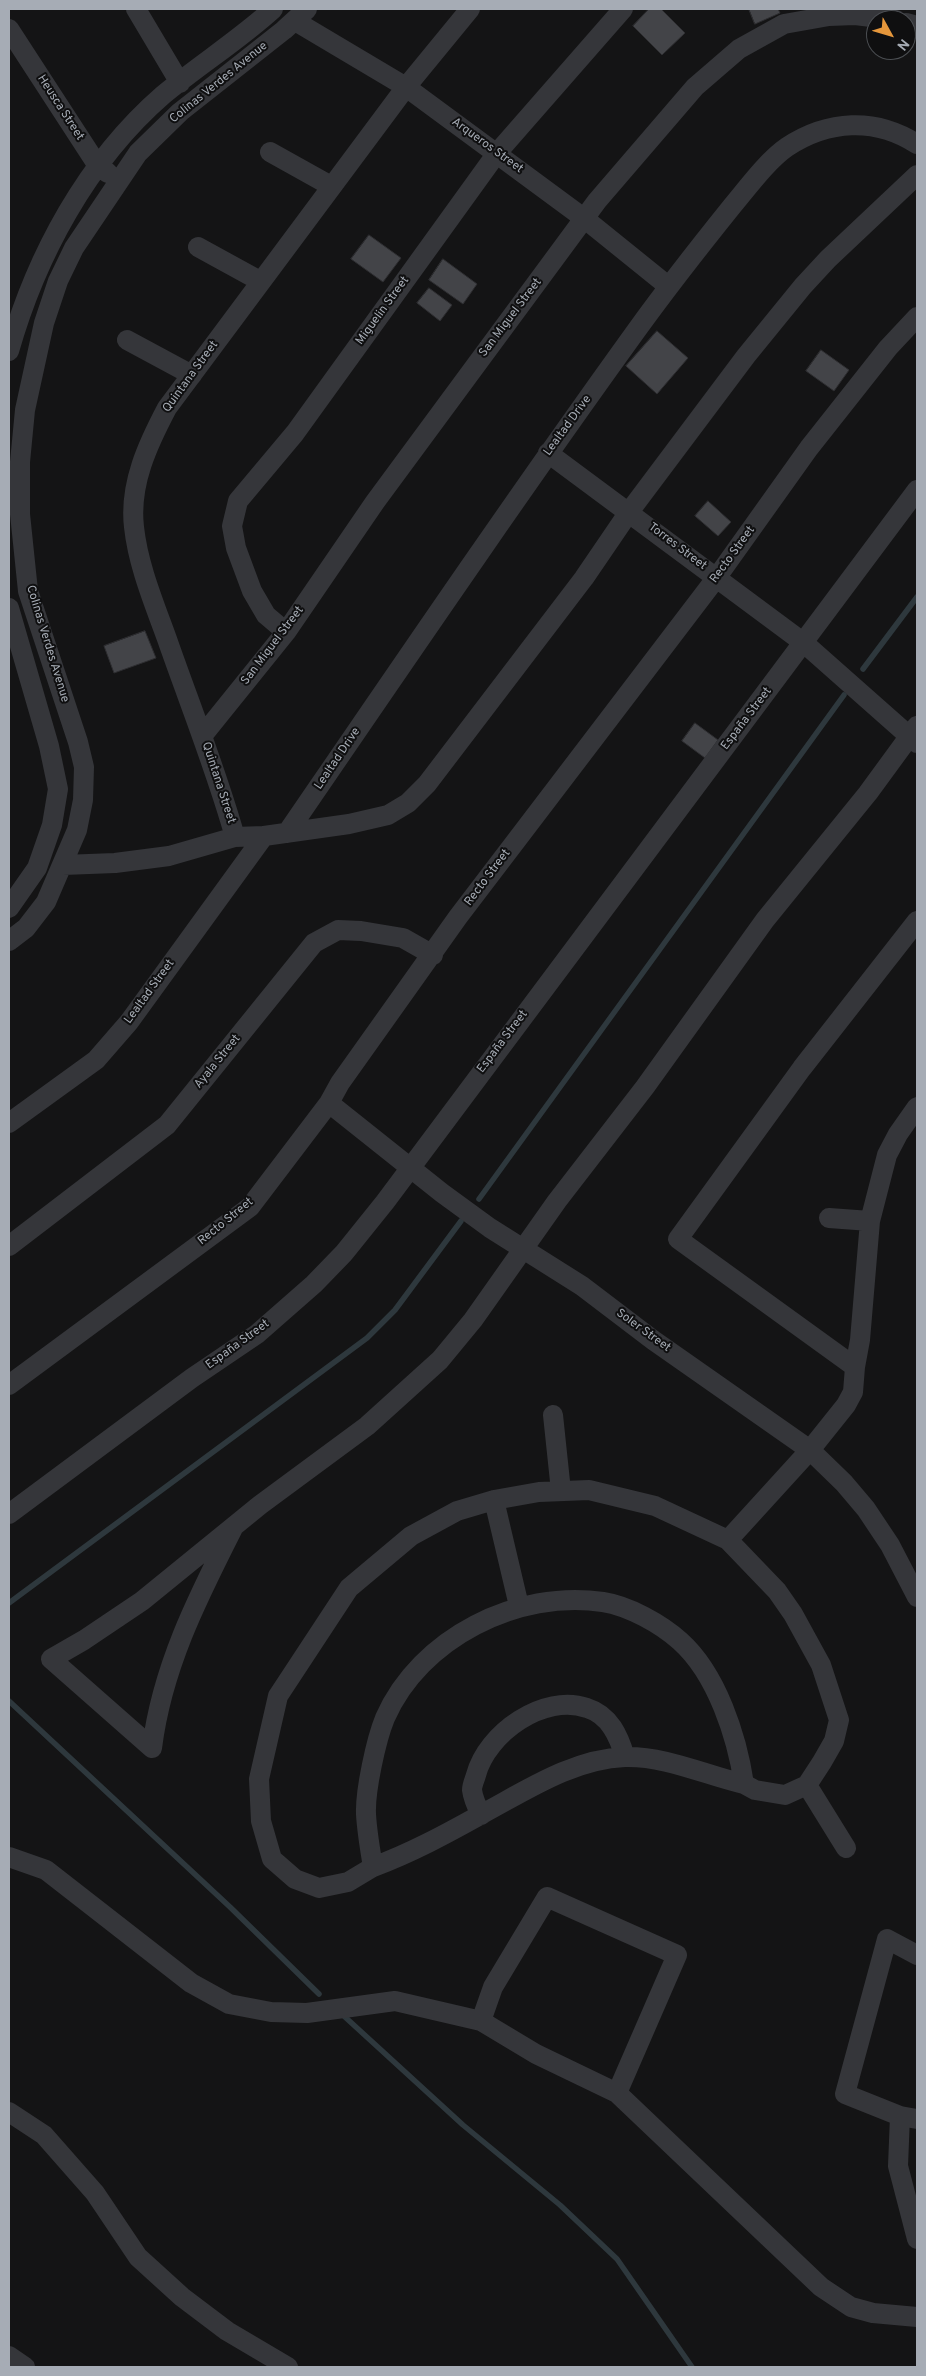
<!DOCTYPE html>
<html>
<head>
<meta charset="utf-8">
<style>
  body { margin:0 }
  #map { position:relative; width:926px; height:2376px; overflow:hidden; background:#141415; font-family:Overpass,sans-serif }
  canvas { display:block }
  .frame { position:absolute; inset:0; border:10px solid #a6acb5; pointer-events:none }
  .north { position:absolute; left:866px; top:10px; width:50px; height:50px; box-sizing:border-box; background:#0f0f10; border:1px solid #4b4e52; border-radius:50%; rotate:129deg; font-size:14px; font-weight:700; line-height:20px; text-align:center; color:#a6acb5 }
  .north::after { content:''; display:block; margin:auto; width:18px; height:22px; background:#e5973c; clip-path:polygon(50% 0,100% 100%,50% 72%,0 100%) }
</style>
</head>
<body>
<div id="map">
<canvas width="926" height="2376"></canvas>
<div class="frame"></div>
<div class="north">N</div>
</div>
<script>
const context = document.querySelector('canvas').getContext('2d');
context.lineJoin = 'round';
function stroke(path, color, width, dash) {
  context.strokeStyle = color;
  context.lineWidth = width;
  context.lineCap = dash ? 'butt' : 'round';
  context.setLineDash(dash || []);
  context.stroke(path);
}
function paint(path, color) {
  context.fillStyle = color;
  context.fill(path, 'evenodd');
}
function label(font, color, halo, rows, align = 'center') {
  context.font = font + ' Overpass,sans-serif';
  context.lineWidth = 4;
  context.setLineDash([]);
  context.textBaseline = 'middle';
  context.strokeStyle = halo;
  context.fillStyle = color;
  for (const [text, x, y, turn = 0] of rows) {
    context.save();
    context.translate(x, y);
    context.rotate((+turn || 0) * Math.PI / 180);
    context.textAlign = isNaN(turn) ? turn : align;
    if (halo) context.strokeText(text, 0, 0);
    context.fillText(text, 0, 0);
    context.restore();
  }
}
stroke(new Path2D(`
  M863,669L917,597
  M479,1199L844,695
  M9,1603L367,1338L395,1310L461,1221
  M9,1701L230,1907L319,1994
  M345,2017L463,2125L560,2205L617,2259L692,2367`), '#2e383d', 5.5);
const building = new Path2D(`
  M649,9H661L685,33L662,55L633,26Z
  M749,9H778L780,13L755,24Z
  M369,235L401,258L383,282L351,259Z
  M443,259L477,284L463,304L429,280Z
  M429,288L452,305L440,321L417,303Z
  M657,331L688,358L657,394L626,366Z
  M821,350L849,370L834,391L806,371Z
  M708,501L731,522L718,536L695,516Z
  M145,631L156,658L114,673L104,646Z
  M695,723L718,740L705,758L682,741Z`);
paint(building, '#434448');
stroke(building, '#2e2e31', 1);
stroke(new Path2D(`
  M136,9L180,83
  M295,21L406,87L585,219L668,286
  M906,23L917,26
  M9,29L98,166L108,173
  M270,152L331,186
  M198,247L260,281
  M127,340L192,375
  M9,351C36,256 87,161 163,95C199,65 239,40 273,9
  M548,453L804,643L917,743
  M9,608L49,746L58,789L52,825L37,868L9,908
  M286,632L266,615L252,591L236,548L232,526L238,501L295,433L497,153L623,9
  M203,735L286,632L375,502L597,201L695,87L739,49L784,24L829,16L855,15L896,20
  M287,833C402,665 517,496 636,331C667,288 700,246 733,205C748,187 768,160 787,147C828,120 875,117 917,144
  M235,837C216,769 190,705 167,639C154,603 138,565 134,527C129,484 148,444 167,408L406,87L470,9
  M63,865L115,863L169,856L235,837L264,836L349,824L388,815L408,803L427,784L584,578L629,512L746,356L803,286L828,259L917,175
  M9,941L26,928L46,902L77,830L83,800L84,767L78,742L28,591L20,514V462L25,410L44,323L58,281L74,248L138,153L180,112L284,30L307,9
  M329,1103L442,1193L490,1228L582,1286L653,1340L810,1450L844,1483L866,1509L890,1545L917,1597
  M9,1123L96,1060L129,1022L264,836
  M829,1218L870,1221
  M9,1246L167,1125L314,943L338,930L361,931L403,938L433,955
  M855,1367L678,1239L802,1068L917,921
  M9,1385L250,1207L329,1103L340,1083L458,917L717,577L809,448L888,348L917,317
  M553,1415L561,1491
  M589,1490L655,1506L728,1540L777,1591L793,1614L821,1665L839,1720L834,1741L822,1762L807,1785L785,1795L755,1790L744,1784C737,1737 717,1674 680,1641C661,1624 629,1606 603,1602C518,1589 420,1638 385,1718C376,1740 365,1791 366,1814C367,1832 370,1849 373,1867L348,1882L319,1888L295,1879L272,1859L261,1821L259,1779L278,1696L349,1588L411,1536L457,1511L494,1500L539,1492Z
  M494,1500L519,1606
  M9,1514L192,1378L257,1334L314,1284L344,1253L385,1202L917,490
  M234,1526C198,1597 162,1667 152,1748L51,1659L84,1640L142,1601L260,1505L367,1426L440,1360L473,1320L557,1201L645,1087L765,920L868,793L917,726
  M728,1540L810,1450L846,1405L853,1392L855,1367L860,1340L870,1221L887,1155L898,1134L917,1107
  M807,1785L846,1848
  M481,1815C477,1807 473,1798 472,1790C472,1785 475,1779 476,1775C487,1733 544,1693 587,1708C610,1715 619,1737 625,1757
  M9,1857L46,1870L191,1983L229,2004L271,2012L307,2013L395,2001L481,2021L536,2054L617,2093L821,2287L851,2307L873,2313L917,2317
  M373,1867C411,1853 446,1834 482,1814C527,1790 573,1759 625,1757C666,1756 705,1775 744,1784
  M917,1955L887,1939L845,2094L900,2116L917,2119
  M481,2021L493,1987L547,1897L677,1955L617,2093
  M9,2112L44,2135L95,2193L138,2257L182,2297L227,2331L288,2367
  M900,2116L898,2166L917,2239
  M9,2356L25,2367`), '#35363a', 20);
label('12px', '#a6acb5', '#0f0f10', [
  ["Colinas Verdes Avenue",219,83,-39],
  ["Heusca Street",60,108,57],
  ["Arqueros Street",487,146,36],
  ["Miguelin Street",383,311,-54],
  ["San Miguel Street",511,318,-53],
  ["Quintana Street",191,377,-54],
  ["Lealtad Drive",568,426,-54],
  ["Torres Street",677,547,37],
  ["Recto Street",733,555,-54],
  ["Colinas Verdes Avenue",47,644,73],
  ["San Miguel Street",273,646,-53],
  ["España Street",747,719,-53],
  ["Lealtad Drive",338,759,-56],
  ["Quintana Street",218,783,72],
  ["Recto Street",488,878,-53],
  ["Lealtad Street",150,992,-54],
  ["España Street",503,1042,-53],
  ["Ayala Street",218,1062,-51],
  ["Recto Street",226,1222,-39],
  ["Soler Street",643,1331,36],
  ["España Street",238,1345,-36]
]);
</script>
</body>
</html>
